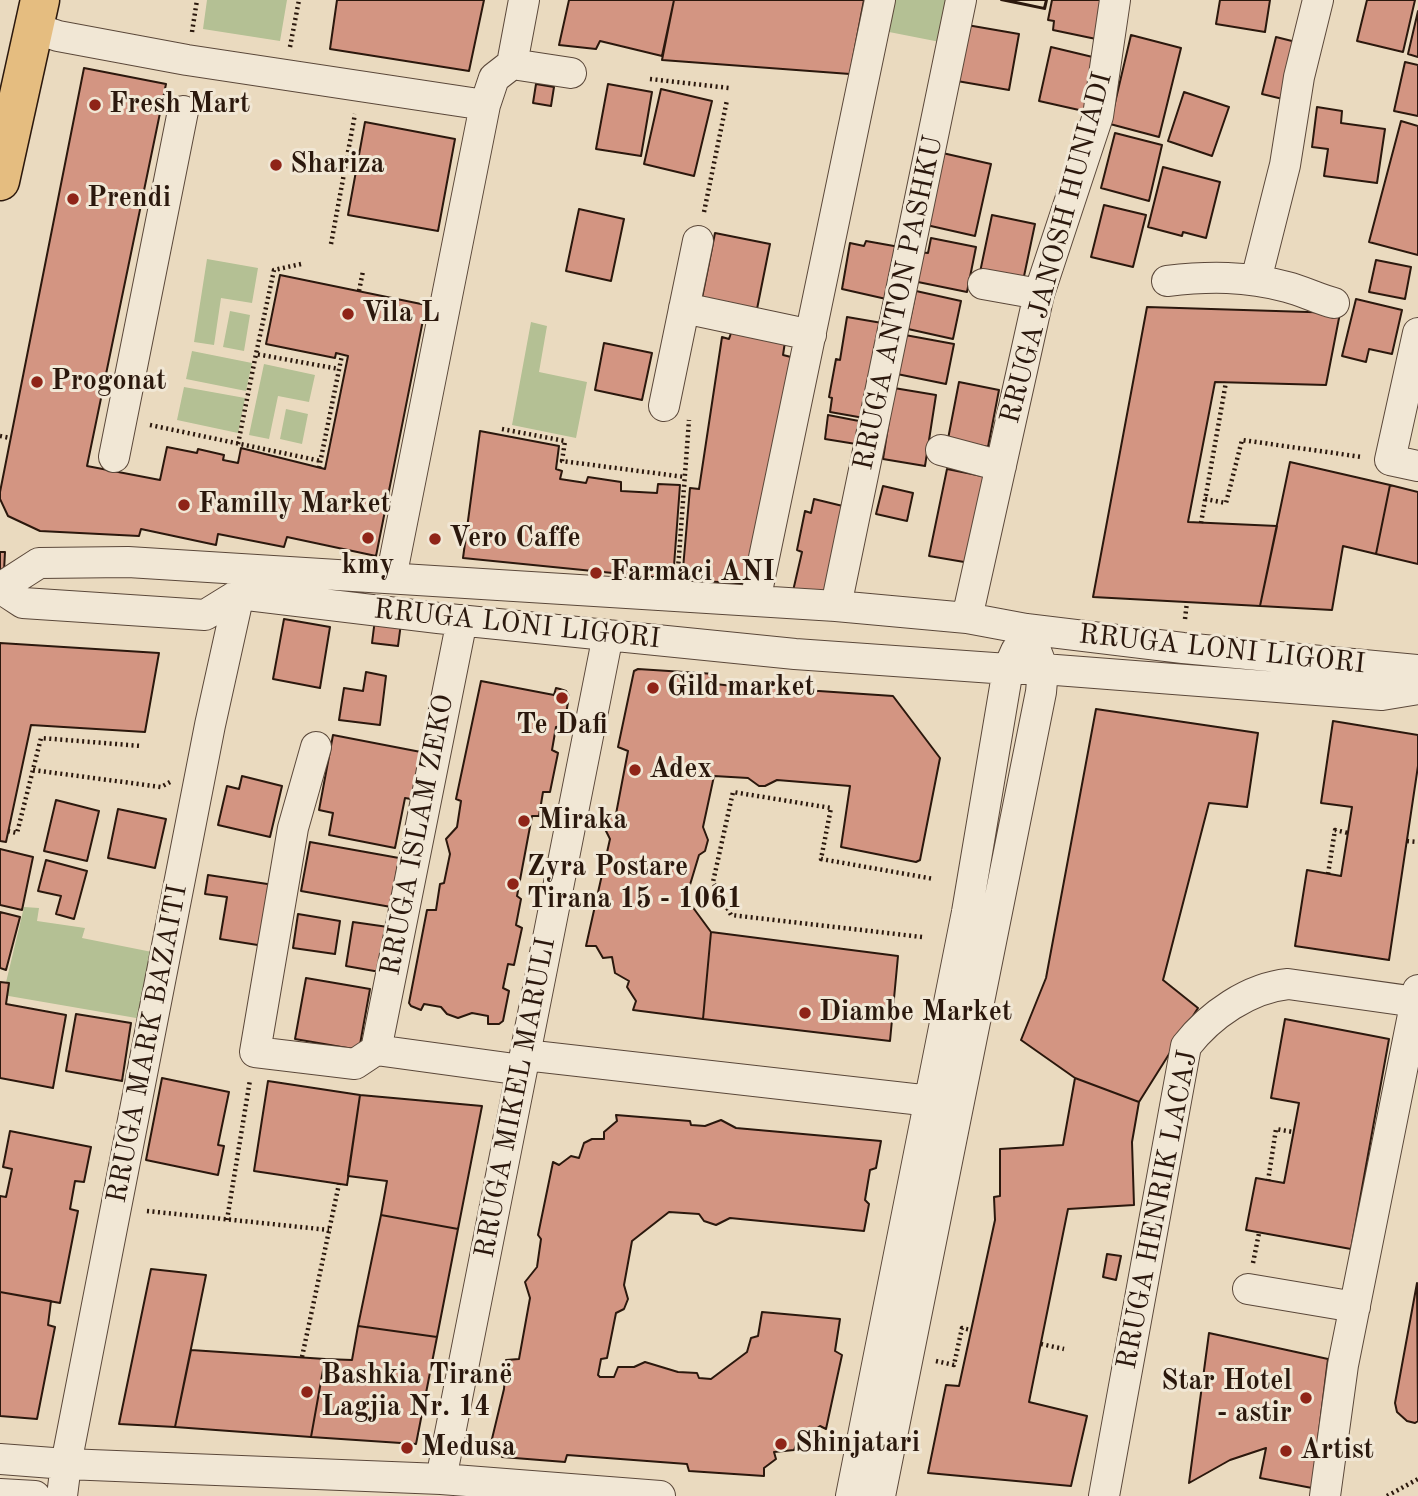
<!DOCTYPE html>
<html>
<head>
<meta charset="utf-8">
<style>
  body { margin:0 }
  canvas { display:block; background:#eadabf }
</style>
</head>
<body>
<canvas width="1418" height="1496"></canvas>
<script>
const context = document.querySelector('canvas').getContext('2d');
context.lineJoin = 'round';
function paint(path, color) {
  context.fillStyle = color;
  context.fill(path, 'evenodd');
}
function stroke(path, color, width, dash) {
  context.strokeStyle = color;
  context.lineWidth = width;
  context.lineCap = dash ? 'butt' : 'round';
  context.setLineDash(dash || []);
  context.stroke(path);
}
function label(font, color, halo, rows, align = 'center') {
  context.font = font + ' "Old Standard TT",serif';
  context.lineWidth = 6;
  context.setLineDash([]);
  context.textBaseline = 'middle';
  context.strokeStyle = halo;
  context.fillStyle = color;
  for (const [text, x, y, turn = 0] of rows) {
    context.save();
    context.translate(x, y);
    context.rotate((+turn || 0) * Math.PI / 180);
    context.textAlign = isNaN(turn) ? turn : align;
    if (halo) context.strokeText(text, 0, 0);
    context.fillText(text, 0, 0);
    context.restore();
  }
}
paint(new Path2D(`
  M207,0H287L280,41L203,29Z
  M890,0H948L940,42L884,31Z
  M207,259L258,268L252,303L221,298L214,345L194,342Z
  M230,311L250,315L244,351L223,347Z
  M531,322L547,326L539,372L587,382L576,438L512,425Z
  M192,351L252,363L246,391L186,379Z
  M264,364L315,375L309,402L278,396L269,439L249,435Z
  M184,387L245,398L238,433L177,420Z
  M286,409L308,414L302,444L280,439Z
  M24,907L39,908L37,921L85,928L82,938L152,952L142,1019L3,995Z`), '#b4c094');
const building = new Path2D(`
  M337,0H484L469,71L330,49Z
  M569,0H674L662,56L600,41L596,49L559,45Z
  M674,0H864L850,74L662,60Z
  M1001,0H1047L1045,9Z
  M1007,0H1046L1044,8Z
  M1052,0H1103L1096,39L1053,30L1054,21L1048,20Z
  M1220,0H1270L1265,32L1216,24Z
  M1367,0H1415L1403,52L1357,41Z
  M1418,11V57L1408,54Z
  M967,25L1019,34L1009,90L957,81Z
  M1131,35L1181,48L1159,137L1110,124Z
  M1276,37L1304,44L1291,101L1262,94Z
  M1051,47L1101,59L1088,112L1039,101Z
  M1405,62L1418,65V116L1394,111Z
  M84,68L166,84L87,466L160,480L167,447L197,453L198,449L224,455L223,460L238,463L241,448L325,469L348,356L336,353L335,358L266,344L280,275L426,305L376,556L287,537L284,547L218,534L216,545L141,529L139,536L40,531L8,516L0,499V492Z
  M536,84L554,87L551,106L533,103Z
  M608,84L652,92L641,156L596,149Z
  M661,89L712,101L694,176L644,164Z
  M1184,92L1229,107L1212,156L1168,141Z
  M1317,107L1342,111L1341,123L1385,129L1377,183L1324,176L1328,149L1312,147Z
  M1401,121L1418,126V255L1369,242Z
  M365,122L455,139L438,231L348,215Z
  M1115,133L1162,145L1149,201L1101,188Z
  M938,152L991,164L975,236L922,224Z
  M1163,167L1220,182L1206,238L1183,232L1182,236L1148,227Z
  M1104,205L1146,215L1133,267L1091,257Z
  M579,209L624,219L611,281L566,271Z
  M992,215L1035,224L1023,281L979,277Z
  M715,233L770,244L757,309L702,298Z
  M931,238L976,247L967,292L913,281L919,252L928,253Z
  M866,241L905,248L895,301L842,289L850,243L864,246Z
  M1376,260L1411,267L1405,299L1369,292Z
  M916,291L961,301L953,339L908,329Z
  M1356,299L1402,310L1392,354L1369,349L1366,362L1342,356Z
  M1147,307L1340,313L1326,385L1215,382L1188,522L1277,526L1260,606L1093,597Z
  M847,317L882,323L864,418L830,412L832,398L829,397L836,359L840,360Z
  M732,330L785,342L783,355L799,359L754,584L682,580L690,488L699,489L722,337L729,339Z
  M905,335L954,344L946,384L897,374Z
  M604,343L652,353L642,400L595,390Z
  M959,382L999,390L988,447L948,439Z
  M894,388L936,395L925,466L883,459Z
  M828,415L859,421L856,444L825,439Z
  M480,431L559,446L556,469L562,471L560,479L586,483L588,477L621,482V491L657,493L658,484L680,485L673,579L463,558Z
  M1290,462L1390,485L1376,554L1343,546L1332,610L1260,606Z
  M947,469L987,477L970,563L929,556Z
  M1390,485L1418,492V564L1376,554Z
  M883,486L913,493L907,521L876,514Z
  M814,499L851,508L830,599L793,591L802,552L797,550L805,511L811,513Z
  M0,552H5L4,571H0Z
  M284,619L330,627L320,688L273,679Z
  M375,619L401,623L398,646L372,643Z
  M0,643L159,653L145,732L31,725L6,842L0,841Z
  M638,669L715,674L716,684L748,688L770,680L789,689L893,696L940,758L920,860L916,862L841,847L850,786L777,780L765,786H759L748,778L714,776L703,827L708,840L705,851L699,855L686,898L711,932L703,1019L633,1010L636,1001L627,987L629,981L615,973L612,957L603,958L596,946H586L610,839L605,829L608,819L616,814L628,751L618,747L634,671Z
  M366,672L386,676L380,725L339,720L344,688L363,691Z
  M481,681L554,695L556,688L560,689L566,691L569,696L564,726L556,727L552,750L558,753L550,792H543L539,816H532L517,896L521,899L516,925L522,928L514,965L508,964L503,988L509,991L503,1021L499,1024H488V1016L472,1013L458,1018L447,1014L441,1007L424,1004L421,1010L411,1006L409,1003L427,910H436L440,884L444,883L450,854L446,839L457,827L461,801L456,799Z
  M1096,709L1258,733L1247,807L1209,803L1163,980L1198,1008L1139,1102L1075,1078L1021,1040L1046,978Z
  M1333,721L1418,735V766L1389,960L1295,946L1307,870L1341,876L1352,807L1321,803Z
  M333,735L426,753L417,800L405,798L395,848L329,835L333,813L319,810Z
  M242,776L282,786L270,837L218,825L227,786L239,789Z
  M56,800L99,811L87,861L44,851Z
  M118,809L166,819L155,868L108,858Z
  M310,842L399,858L391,907L301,891Z
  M0,849L33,857L22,910L0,905Z
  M46,860L87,871L74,919L56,914L61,896L38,891Z
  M208,875L274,885L264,946L220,939L227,897L205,894Z
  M0,912L20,917L6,970L0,968Z
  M298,914L340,921L335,954L293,948Z
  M353,922L388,927L380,972L346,966Z
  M711,932L898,956L890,1041L703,1019Z
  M306,978L370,989L359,1050L295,1039Z
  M0,982L9,983L6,1004L66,1015L53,1088L0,1078Z
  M76,1014L131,1023L122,1081L66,1071Z
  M1285,1019L1389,1039L1351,1249L1246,1230L1256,1178L1284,1183L1299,1103L1271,1098Z
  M162,1078L229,1092L218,1145L224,1146L218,1175L146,1160Z
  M1075,1078L1139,1102L1132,1142L1134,1205L1068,1209L1029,1402L1087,1416L1071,1486L928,1473L946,1385L959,1386L995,1220L994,1197L1000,1196V1149L1063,1145Z
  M268,1081L360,1095L347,1185L254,1171Z
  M360,1095L482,1106L458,1229L381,1215L387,1181L348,1176Z
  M616,1115L690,1121L691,1125L705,1126L721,1120L736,1128L881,1141L876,1168L870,1170L865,1200L869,1204L864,1231L730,1218L716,1225L704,1221L699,1214L669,1212L632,1241L624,1285L628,1299L624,1309L616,1313L607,1358L601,1359L598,1375L600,1377H614L618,1367H634L645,1362L678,1372L697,1373L699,1378L711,1379L747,1352L751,1338L758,1336L762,1312L840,1319L835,1351L842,1355L826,1429L820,1426L806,1436L801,1432L794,1450L774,1452L776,1459L764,1468V1476L689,1471L687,1464L567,1455L565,1462L502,1457L491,1443L504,1389L506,1360L519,1359L530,1298L525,1282L537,1267L541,1239L538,1235L553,1162L559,1165L571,1156L579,1158L584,1143L592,1139H604V1132L617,1121Z
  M10,1131L91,1147L84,1182L75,1181L70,1209L78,1211L60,1303L0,1292V1196L6,1197L12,1169L3,1167Z
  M381,1215L458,1229L437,1337L358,1326Z
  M1107,1254L1121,1256L1116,1280L1103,1277Z
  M151,1269L206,1275L175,1427L119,1424Z
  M1417,1283L1418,1421L1415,1423L1407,1421L1397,1412L1395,1403Z
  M0,1292L51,1301L48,1325L55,1327L37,1419L0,1416Z
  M358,1326L437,1337L416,1444L311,1437L325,1359L352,1360Z
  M1209,1333L1328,1359L1312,1488L1260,1478L1266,1448L1230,1460L1189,1483Z
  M191,1350L325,1359L311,1437L175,1427Z`);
paint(building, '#d39582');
stroke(building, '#2b180d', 2);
const minor = new Path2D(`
  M34,28L58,36L187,60L485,105
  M512,64L571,73
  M1256,280L1285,165L1299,77L1318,0
  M1167,281C1209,276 1246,276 1287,287C1303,291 1318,299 1334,303
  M983,284L1039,294
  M684,308L811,335
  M1418,333L1390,460L1418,466
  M664,406L698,241
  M941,450L1001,466
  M114,457L183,111
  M391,578L485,105L494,78L512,64L524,0
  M0,588L23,603L205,615L239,594L438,618L795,654L1008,669H1043L1382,695L1418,689
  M0,588L39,563L128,562L836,606L967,618L1026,629L1183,648L1418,670
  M755,601L880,0
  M836,606L961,0
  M967,618L1039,294L1098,116L1115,0
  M316,747L293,828L255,1052L355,1064L376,1050L522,1070
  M376,1050L462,620
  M525,1055L931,1101
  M1248,1289L1355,1307
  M0,1459L66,1464L441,1479L660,1496
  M441,1479L608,635
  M0,1494L35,1496
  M62,1496L66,1464L210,725L239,594
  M851,1496L967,912L1008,669L1016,651
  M880,1496L1041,692L1043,669L1036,651
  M1104,1496L1186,1046C1210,1015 1249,988 1288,984L1416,1002
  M1325,1496L1343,1365L1418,990`);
const major = new Path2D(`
  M0,181L40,0`);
stroke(minor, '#5b483a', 32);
stroke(major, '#2b180d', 41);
stroke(new Path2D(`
  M192,32L197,0
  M290,47L299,0
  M650,79L729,88
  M704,212L727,100
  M331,244L355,114
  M301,264L274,270L256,354L339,369
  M359,291L363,271
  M150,425L321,461
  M502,429L565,441L562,461L685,477
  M0,436L10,438
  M238,444L256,354
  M319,468L342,355
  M1205,499L1226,503L1242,440L1362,457
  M1201,523L1226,382
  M678,569L689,420
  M1185,619L1187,602
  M33,770L161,787L170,782
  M8,831L17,833L41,738L141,746
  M1407,841L1418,842
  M1328,874L1335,830L1348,833
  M922,937L731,915L713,882L733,792L831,808L821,859L934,879
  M1268,1181L1276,1129L1293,1132
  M147,1211L329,1230
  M227,1220L250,1080
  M1253,1263L1259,1233
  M1041,1344L1064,1349
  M302,1357L339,1184
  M936,1361L954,1365L962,1328L971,1330
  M1387,1496L1418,1479`), '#2b180d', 4.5, [2, 3.5]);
stroke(minor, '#f1e7d5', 30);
stroke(major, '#e5bd80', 38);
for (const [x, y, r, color] of [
  [95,105,7,"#8f2418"],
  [276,165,7,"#8f2418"],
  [73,199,7,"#8f2418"],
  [348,314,7,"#8f2418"],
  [37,382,7,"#8f2418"],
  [184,505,7,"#8f2418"],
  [368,538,7,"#8f2418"],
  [435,539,7,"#8f2418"],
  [596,573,7,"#8f2418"],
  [653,688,7,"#8f2418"],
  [562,698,7,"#8f2418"],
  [635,770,7,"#8f2418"],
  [524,821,7,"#8f2418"],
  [513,884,7,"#8f2418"],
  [805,1013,7,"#8f2418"],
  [307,1392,7,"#8f2418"],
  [1306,1398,7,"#8f2418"],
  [781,1444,7,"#8f2418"],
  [407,1448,7,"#8f2418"],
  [1286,1451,7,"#8f2418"]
]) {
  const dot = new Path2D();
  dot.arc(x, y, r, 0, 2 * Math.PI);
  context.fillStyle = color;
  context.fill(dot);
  stroke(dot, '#f1e7d5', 2.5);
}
label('bold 28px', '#2b180d', '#f1e7d5', [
  ["Fresh Mart",109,105],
  ["Shariza",290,165],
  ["Prendi",87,199],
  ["Vila L",362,314],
  ["Progonat",51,382],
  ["Familly Market",198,505],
  ["Vero Caffe",449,539],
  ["kmy",368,566,"center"],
  ["Farmaci ANI",610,573],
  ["Gild market",667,688],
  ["Te Dafi",562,726,"center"],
  ["Adex",649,770],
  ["Miraka",538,821],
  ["Zyra Postare",527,868],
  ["Tirana 15 - 1061",527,900],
  ["Diambe Market",819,1013],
  ["Bashkia Tiranë",321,1376],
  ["Lagjia Nr. 14",321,1408],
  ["Star Hotel",1292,1382,"right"],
  ["- astir",1292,1414,"right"],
  ["Shinjatari",795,1444],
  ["Medusa",421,1448],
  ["Artist",1300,1451]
], 'left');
label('28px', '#2b180d', '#f1e7d5', [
  ["RRUGA JANOSH HUNIADI",1057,248,-75],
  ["RRUGA ANTON PASHKU",899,303,-78],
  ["RRUGA LONI LIGORI",517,625,6],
  ["RRUGA LONI LIGORI",1222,650,6],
  ["RRUGA ISLAM ZEKO",418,835,-79],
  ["RRUGA MARK BAZAITI",148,1044,-79],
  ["RRUGA MIKEL MARULI",516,1098,-79],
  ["RRUGA HENRIK LACAJ",1158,1210,-79]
]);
</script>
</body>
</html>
